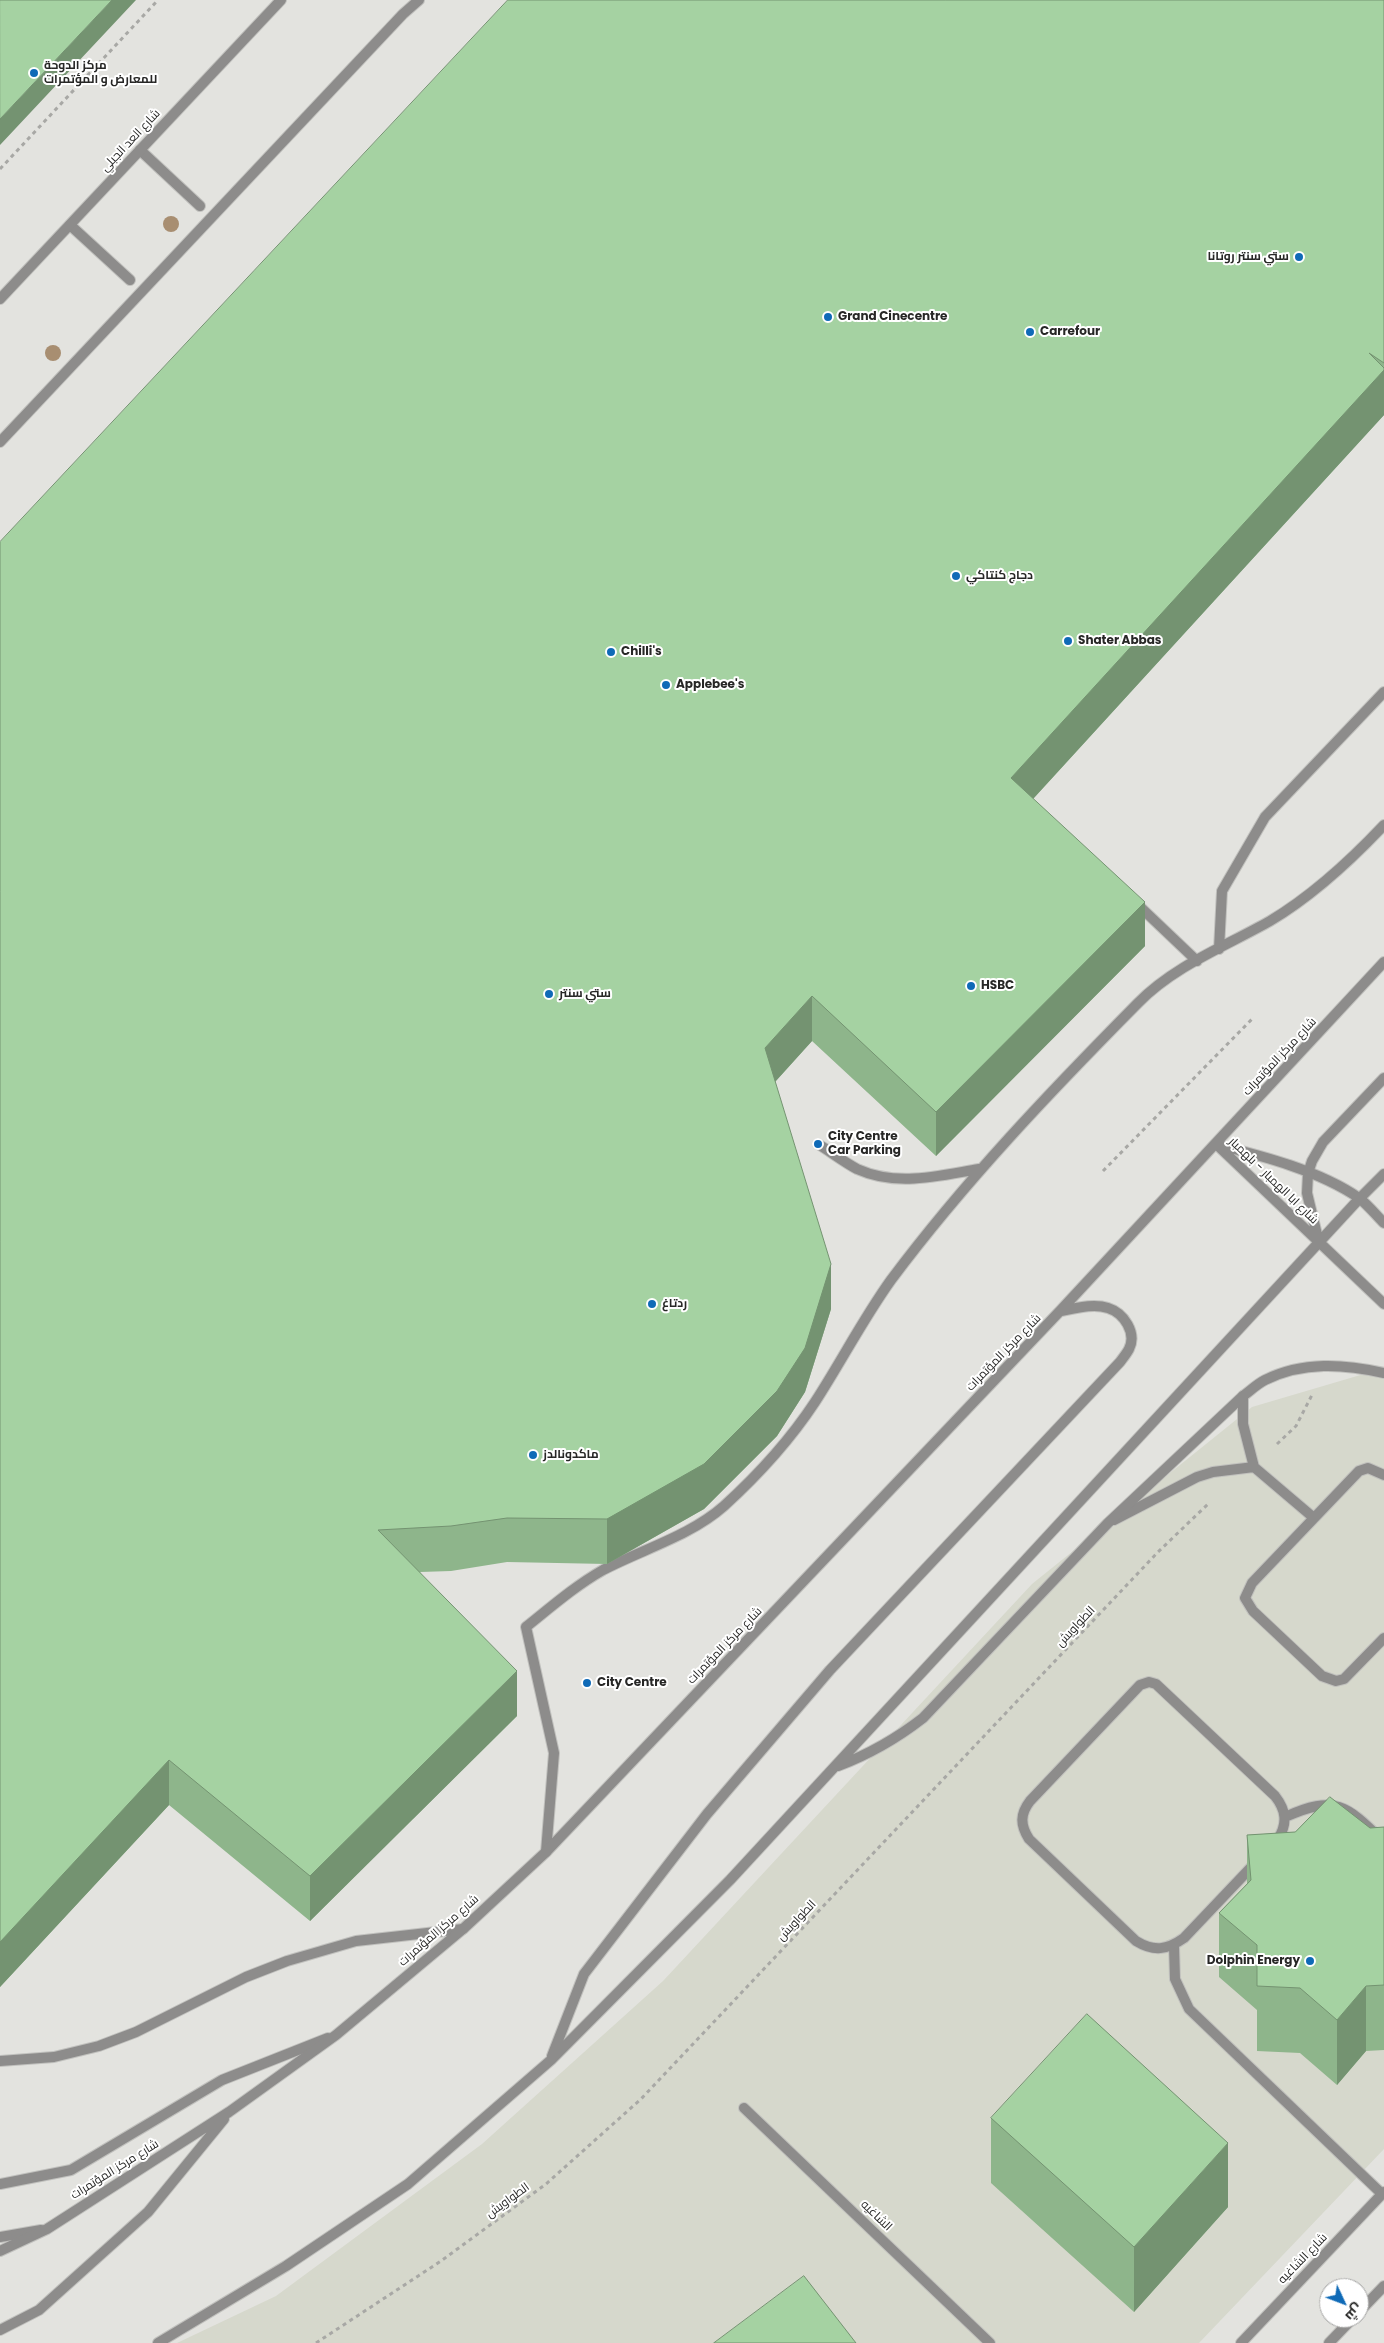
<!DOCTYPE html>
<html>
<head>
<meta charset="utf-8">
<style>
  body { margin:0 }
  #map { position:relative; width:1384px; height:2343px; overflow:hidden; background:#e3e3df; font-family:Poppins,Cairo,sans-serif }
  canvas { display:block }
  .north { position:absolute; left:1319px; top:2278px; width:50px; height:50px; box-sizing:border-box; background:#fff; border:1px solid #a9a9a8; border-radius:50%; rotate:133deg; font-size:14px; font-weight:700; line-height:20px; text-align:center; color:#272726 }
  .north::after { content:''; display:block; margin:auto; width:18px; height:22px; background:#0f6ab7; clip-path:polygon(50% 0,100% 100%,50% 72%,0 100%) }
</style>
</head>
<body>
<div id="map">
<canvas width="1384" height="2343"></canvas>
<div class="north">ش</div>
</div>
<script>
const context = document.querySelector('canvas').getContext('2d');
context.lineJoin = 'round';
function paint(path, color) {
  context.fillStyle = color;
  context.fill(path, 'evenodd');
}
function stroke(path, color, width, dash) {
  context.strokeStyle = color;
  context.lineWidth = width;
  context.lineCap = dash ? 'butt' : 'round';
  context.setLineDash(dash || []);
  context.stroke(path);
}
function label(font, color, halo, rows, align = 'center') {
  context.font = font + ' Poppins,Cairo,sans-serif';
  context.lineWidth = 4;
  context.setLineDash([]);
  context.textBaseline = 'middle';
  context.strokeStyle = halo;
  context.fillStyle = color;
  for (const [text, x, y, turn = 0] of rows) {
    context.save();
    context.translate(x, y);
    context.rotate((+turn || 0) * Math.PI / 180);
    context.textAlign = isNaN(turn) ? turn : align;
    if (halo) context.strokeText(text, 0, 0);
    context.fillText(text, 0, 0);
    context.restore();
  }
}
paint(new Path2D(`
  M1374,1371L1384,1379V2149L1199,2343H177L276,2296L482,2144L663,1981L1032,1584L1252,1407Z`), '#d6d8cc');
const service = new Path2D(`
  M140,150L200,206
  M70,225L130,280
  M0,442L403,14L419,0
  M1136,903L1197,961
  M1219,949L1222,891L1265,817L1384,692
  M818,1144C831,1152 844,1162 857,1169C897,1187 937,1176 979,1169
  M1243,1396V1424L1254,1467L1314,1518
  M1384,1475L1368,1468L1359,1471L1252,1583L1245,1598L1253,1611L1322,1676L1336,1681L1344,1679L1384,1638
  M1114,1520L1197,1477L1213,1472L1254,1467
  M1149,1682L1156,1684L1275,1796C1286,1810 1288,1823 1278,1839L1184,1938C1167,1950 1154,1952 1136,1941L1029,1839C1020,1825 1020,1814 1030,1801L1140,1685Z
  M1285,1817C1336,1794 1347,1806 1384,1842
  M546,1852L554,1753L526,1627C551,1607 575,1586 603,1570C643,1549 690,1536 724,1506C758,1475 790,1440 815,1402C841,1362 863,1319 891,1280C965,1181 1051,1091 1138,1003C1174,966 1226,946 1270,921C1312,896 1351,860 1384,825
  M1174,1946L1175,1979L1189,2009L1382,2194
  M0,2061L54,2057L99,2046L136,2032L246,1977L287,1961L356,1941L463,1929
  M0,2184L71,2170L222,2080L328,2038
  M0,2237L41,2230`);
const minor = new Path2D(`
  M0,299L281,0
  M744,2108L990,2343
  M1359,2312L1384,2286
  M1241,2343L1384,2192
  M1329,2343L1353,2318`);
const tertiary = new Path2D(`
  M1216,1144L1384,1304
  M1218,1145C1263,1156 1320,1171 1359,1198C1368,1205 1376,1215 1384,1223
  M1319,1243L1307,1193L1308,1173L1312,1161L1323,1142L1384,1078
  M838,1766C870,1754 896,1739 923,1718L1108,1523L1243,1396C1250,1391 1257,1384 1265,1380C1303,1361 1344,1364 1384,1373
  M552,2056L584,1974L707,1814L830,1670L1120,1362C1123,1358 1127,1353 1129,1349C1137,1333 1124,1313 1108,1308C1094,1303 1076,1308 1061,1311
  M0,2251L47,2229L229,2112L336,2035L463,1929L546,1852L1060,1311L1384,962
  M0,2330L39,2310L148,2212L224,2119
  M158,2343L286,2266L408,2184L551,2060L730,1880L1359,1199L1384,1174`);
stroke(service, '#c1c1be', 12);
stroke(minor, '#c1c1be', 12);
stroke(tertiary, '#c1c1be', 12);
stroke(new Path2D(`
  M0,169L158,0
  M1103,1171L1253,1018
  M1277,1444L1296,1426L1313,1393
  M316,2343L441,2261L546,2184L641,2099L1158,1552L1208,1504`), '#a8a8a5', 3, [4, 4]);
stroke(service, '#8d8c8b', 10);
stroke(minor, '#8d8c8b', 10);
stroke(tertiary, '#8d8c8b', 10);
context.fillStyle = '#a88e71';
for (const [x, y] of [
  [171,224],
  [53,353]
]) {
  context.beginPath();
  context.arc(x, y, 8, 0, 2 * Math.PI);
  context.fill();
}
paint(new Path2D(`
  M1384,0V415L1033,799L1145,946L936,1156L812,1041L775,1082L831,1309L805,1392L777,1436L704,1509L607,1564L507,1562L451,1571L420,1572L517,1716L310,1921L169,1805L0,1987V542Z
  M1384,1827V2050L1366,2051L1337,2085L1300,2053L1257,2051V2010L1219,1977V1913L1247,1884V1835Z
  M991,2118L1228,2207L1134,2312L991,2183Z`), '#8eb58b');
paint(new Path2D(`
  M112,0H136L0,145V119Z
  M1384,370V415L1011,823V778Z
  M1145,902V946L936,1156V1112Z
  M812,996V1041L765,1093V1048Z
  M831,1264V1309L805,1392L777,1436L704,1509L607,1564V1519Z
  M517,1671V1716L310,1921V1876Z
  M169,1760V1805L0,1987V1942Z
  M1366,1986V2051L1337,2085V2020Z
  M1228,2143V2207L1134,2312V2247Z`), '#749371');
const building = new Path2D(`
  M0,0H112L0,119Z
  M508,0H1384V363L1369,353L1384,368V370L1011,778L1145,902L936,1112L812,996L765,1048L831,1264L805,1348L777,1391L704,1464L607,1519L507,1518L451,1526L378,1530L517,1671L310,1876L169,1760L0,1942V542Z
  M1330,1797L1370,1828L1384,1827V1985L1366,1986L1337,2020L1300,1988L1257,1986V1945L1219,1913L1251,1880L1247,1835L1295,1832Z
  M1087,2014L1228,2143L1134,2247L991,2118Z
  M804,2276L856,2343H714Z`);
paint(building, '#a5d2a2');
stroke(building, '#749371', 1);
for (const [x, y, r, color] of [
  [34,73,5,"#0f6ab7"],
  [1299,257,5,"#0f6ab7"],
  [828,317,5,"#0f6ab7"],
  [1030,332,5,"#0f6ab7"],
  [956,576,5,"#0f6ab7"],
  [1068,641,5,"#0f6ab7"],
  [611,652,5,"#0f6ab7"],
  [666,685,5,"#0f6ab7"],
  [971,986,5,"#0f6ab7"],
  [549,994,5,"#0f6ab7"],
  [818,1144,5,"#0f6ab7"],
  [652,1304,5,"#0f6ab7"],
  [533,1455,5,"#0f6ab7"],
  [587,1683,5,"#0f6ab7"],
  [1310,1961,5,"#0f6ab7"]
]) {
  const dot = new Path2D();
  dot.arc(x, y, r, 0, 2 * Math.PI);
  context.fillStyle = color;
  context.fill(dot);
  stroke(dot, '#fff', 2);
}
label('bold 12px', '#272726', '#fff', [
  ["مركز الدوحة",44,66],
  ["للمعارض و المؤتمرات",44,80],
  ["ستي سنتر روتانا",1289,257,"right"],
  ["Grand Cinecentre",838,317],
  ["Carrefour",1040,332],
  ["دجاج كنتاكي",966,576],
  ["Shater Abbas",1078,641],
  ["Chilli's",621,652],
  ["Applebee's",676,685],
  ["HSBC",981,986],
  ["ستي سنتر",559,994],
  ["City Centre",828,1137],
  ["Car Parking",828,1151],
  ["ردتاغ",662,1304],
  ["ماكدونالدز",543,1455],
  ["City Centre",597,1683],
  ["Dolphin Energy",1300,1961,"right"]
], 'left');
label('12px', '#272726', '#fff', [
  ["شارع العد الجبلي",131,141,-47],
  ["شارع مركز المؤتمرات",1280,1057,-47],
  ["شارع ابا الهمبار - بلهمبار",1273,1181,44],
  ["شارع مركز المؤتمرات",1004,1353,-46],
  ["الطواويش",1076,1627,-47],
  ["شارع مركز المؤتمرات",725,1646,-46],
  ["الطواويش",797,1921,-47],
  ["شارع مركز المؤتمرات",439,1931,-41],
  ["شارع مركز المؤتمرات",115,2170,-32],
  ["الطواويش",508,2201,-36],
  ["الشاغيه",876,2216,44],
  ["شارع الشاغيه",1303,2259,-46]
]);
</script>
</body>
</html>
